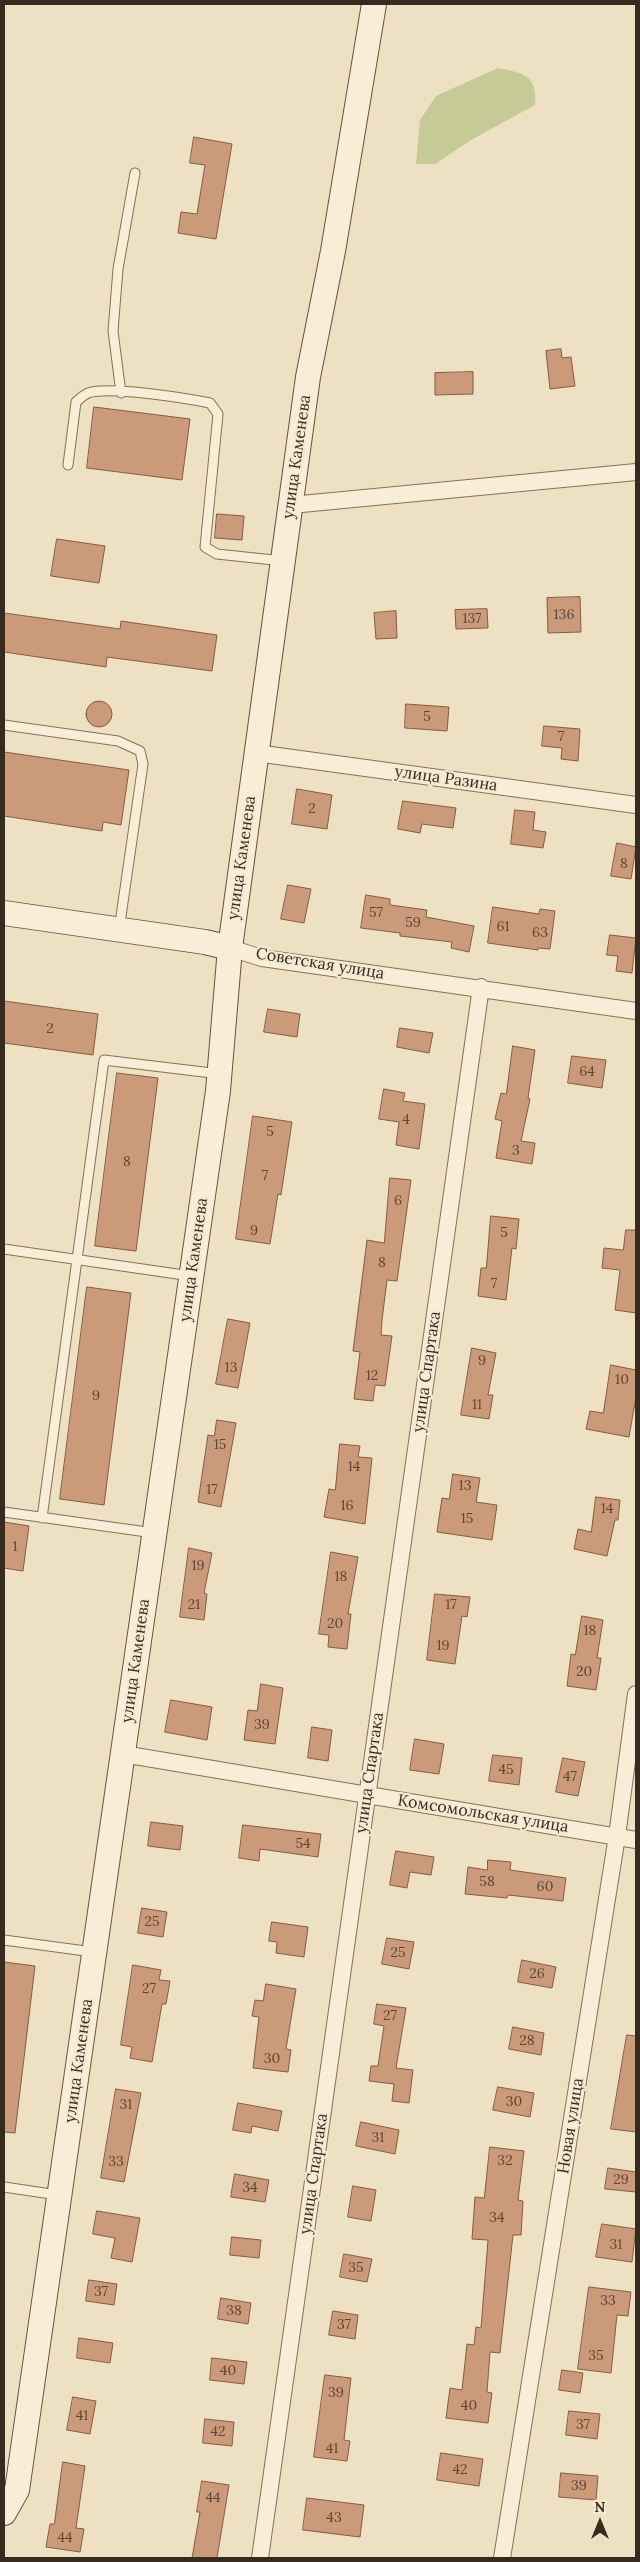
<!DOCTYPE html>
<html>
<head>
<meta charset="utf-8">
<style>
  body { margin:0 }
  #map { position:relative; width:640px; height:2562px; overflow:hidden; background:#ede0c3; font-family:Lora,serif }
  canvas { display:block }
  .frame { position:absolute; inset:0; border:5px solid #372a1e; pointer-events:none }
  .north { position:absolute; left:575px; top:2497px; width:50px; height:50px; -webkit-text-stroke:4px #f4ead2; paint-order:stroke; rotate:0deg; font-size:14px; font-weight:700; line-height:20px; text-align:center; color:#372a1e }
  .north::after { content:''; display:block; margin:auto; width:18px; height:22px; background:#372a1e; clip-path:polygon(50% 0,100% 100%,50% 72%,0 100%) }
</style>
</head>
<body>
<div id="map">
<canvas width="640" height="2562"></canvas>
<div class="frame"></div>
<div class="north">N</div>
</div>
<script>
const context = document.querySelector('canvas').getContext('2d');
context.lineJoin = 'round';
function paint(path, color) {
  context.fillStyle = color;
  context.fill(path, 'evenodd');
}
function stroke(path, color, width, dash) {
  context.strokeStyle = color;
  context.lineWidth = width;
  context.lineCap = dash ? 'butt' : 'round';
  context.setLineDash(dash || []);
  context.stroke(path);
}
function label(font, color, halo, rows, align = 'center') {
  context.font = font + ' Lora,serif';
  context.lineWidth = 4.5;
  context.setLineDash([]);
  context.textBaseline = 'middle';
  context.strokeStyle = halo;
  context.fillStyle = color;
  for (const [text, x, y, turn = 0] of rows) {
    context.save();
    context.translate(x, y);
    context.rotate((+turn || 0) * Math.PI / 180);
    context.textAlign = isNaN(turn) ? turn : align;
    if (halo) context.strokeText(text, 0, 0);
    context.fillText(text, 0, 0);
    context.restore();
  }
}
paint(new Path2D(`
  M498,68C523,73 538,75 535,105L471,140L435,164H416L420,120L436,96Z`), '#c5ca97');
const building = new Path2D(`
  M194,137L232,144L216,239L178,233L181,212L197,214L205,165L190,163Z
  M561,349L562,358L571,357L575,386L550,389L546,351Z
  M473,372V394L435,395V373Z
  M94,407L190,419L182,480L87,468Z
  M217,514L244,516L242,540L215,538Z
  M57,539L105,546L99,583L51,576Z
  M580,597L581,632L548,633L547,598Z
  M487,609L488,628L456,629L455,610Z
  M396,611L397,638L376,639L374,613Z
  M4,613L120,629L121,621L217,635L212,671L107,657L106,667L4,652Z
  M86 714a13 13 0 1 1 26 0a13 13 0 1 1-26 0Z
  M406,704L449,707L447,731L405,728Z
  M544,726L580,729L578,761L561,759L562,748L542,746Z
  M4,752L129,770L121,825L103,822L102,831L4,816Z
  M297,789L332,795L327,829L292,824Z
  M403,801L456,808L453,828L422,824L420,833L398,829Z
  M515,810L535,812L533,830L546,832L543,848L511,844Z
  M617,843L636,847L631,879L611,876Z
  M288,885L311,889L304,923L281,919Z
  M366,895L390,899V905L427,910L426,917L474,926L469,952L451,948L452,942L400,936V933L361,928Z
  M493,907L539,914L540,909L555,911L550,949L538,948V950L488,943Z
  M610,935L636,938L632,973L616,971L618,956L607,955Z
  M4,1001L98,1014L93,1055L4,1043Z
  M268,1009L300,1014L297,1037L264,1032Z
  M400,1028L433,1033L429,1053L397,1047Z
  M513,1046L535,1050L528,1098L530,1099L521,1141L535,1143L532,1164L496,1158L502,1121L495,1119L501,1093L506,1094Z
  M572,1056L606,1060L602,1088L568,1083Z
  M117,1073L158,1078L136,1251L95,1246Z
  M384,1089L405,1093L403,1101L425,1104L419,1149L396,1145L399,1122L379,1119Z
  M253,1116L292,1122L281,1195L278,1194L270,1244L236,1239Z
  M390,1178L411,1180L397,1281L387,1280L382,1320L381,1335L392,1336L385,1386L375,1385L373,1401L354,1399L360,1352L353,1351L367,1240L384,1243Z
  M491,1216L519,1219L516,1249L512,1248L506,1300L478,1296L481,1268H486Z
  M626,1230H636V1313L615,1310L620,1270L602,1268L604,1248L623,1250Z
  M87,1287L131,1293L104,1505L60,1499Z
  M228,1319L250,1323L238,1388L216,1384Z
  M472,1348L496,1353L488,1395H493L489,1419L461,1415Z
  M611,1365L636,1370V1397L629,1437L586,1429L590,1411L603,1413Z
  M217,1420L236,1423L221,1507L198,1502L208,1435L214,1436Z
  M340,1444L360,1446L358,1457L372,1458L365,1524L324,1517L329,1489L335,1490Z
  M453,1474L480,1478L476,1502L497,1505L492,1540L437,1532L442,1498L449,1499Z
  M596,1497L620,1500L618,1520H615L607,1556L574,1549L578,1529L591,1532Z
  M4,1522L29,1526L23,1571L4,1568Z
  M189,1548L212,1553L204,1593L207,1594L204,1620L180,1617Z
  M331,1552L358,1557L348,1614H351L347,1649L328,1647L329,1635L319,1634Z
  M435,1594L470,1597L467,1617L462,1616L455,1664L427,1660Z
  M582,1616L603,1620L597,1658H601L596,1690L567,1686L571,1654L575,1655Z
  M261,1684L283,1688L275,1744L244,1740L248,1710L257,1711Z
  M171,1700L212,1707L207,1740L165,1732Z
  M312,1727L332,1730L328,1761L308,1758Z
  M415,1739L444,1744L439,1774L410,1770Z
  M493,1755L522,1758L519,1785L489,1781Z
  M563,1758L585,1762L578,1796L556,1792Z
  M151,1822L183,1826L180,1850L148,1846Z
  M243,1825L321,1834L318,1857L260,1849L259,1861L239,1858Z
  M396,1851L434,1857L431,1875L410,1872L407,1888L390,1885Z
  M488,1860L511,1862L510,1870L566,1878L563,1901L508,1895L507,1898L465,1894L468,1867L487,1870Z
  M142,1908L167,1912L163,1937L138,1933Z
  M272,1922L308,1927L304,1957L276,1953L277,1942L269,1941Z
  M387,1938L414,1942L409,1969L382,1964Z
  M522,1960L556,1967L552,1988L518,1982Z
  M4,1962L35,1966L15,2133L4,2132Z
  M133,1965L161,1970L159,1980L170,1981L166,2004H162L152,2062L130,2058L132,2047L121,2045Z
  M266,1984L296,1989L286,2049L291,2050L288,2072L253,2068L259,2017L252,2016L255,2000L263,2001Z
  M377,2004L406,2008L396,2068L413,2070L409,2103L392,2101L394,2084L369,2081L371,2066H378L384,2026L374,2024Z
  M513,2027L544,2033L541,2055L509,2049Z
  M627,2035L636,2036V2132L611,2129Z
  M498,2087L534,2093L530,2117L493,2110Z
  M116,2089L141,2093L124,2182L101,2178Z
  M238,2103L282,2111L278,2131L252,2126L251,2133L233,2130Z
  M361,2122L399,2130L395,2154L356,2146Z
  M490,2147L524,2151L518,2200L523,2201L521,2235H513L500,2353L490,2352L487,2392L492,2393L488,2423L446,2418L450,2388L462,2390L467,2344L474,2345L476,2327L481,2328L488,2240L472,2239L475,2197L484,2198Z
  M608,2168L636,2172V2192L605,2189Z
  M235,2174L269,2180L265,2202L231,2197Z
  M353,2186L376,2190L371,2221L348,2217Z
  M97,2211L140,2218L132,2262L111,2258L115,2238L93,2234Z
  M602,2224L636,2229L632,2262L596,2257Z
  M232,2237L261,2240L259,2258L230,2255Z
  M344,2254L372,2259L367,2282L340,2277Z
  M89,2280L117,2284L114,2305L86,2301Z
  M589,2287L631,2292L628,2316L617,2315L611,2373L578,2369Z
  M221,2298L251,2303L248,2324L218,2319Z
  M333,2311L358,2315L355,2339L329,2335Z
  M79,2338L113,2343L110,2363L77,2358Z
  M212,2358L247,2362L244,2384L210,2380Z
  M562,2370L583,2373L580,2393L559,2390Z
  M325,2375L351,2378L344,2440L350,2441L347,2461L314,2457Z
  M73,2397L96,2401L90,2434L67,2430Z
  M569,2411L600,2414L597,2439L566,2435Z
  M205,2419L234,2422L232,2446L203,2443Z
  M441,2453L483,2459L479,2486L437,2480Z
  M63,2462L85,2466L76,2528L84,2529L80,2552L46,2547L50,2524H54Z
  M561,2473L598,2476L596,2500L559,2497Z
  M202,2481L229,2485L217,2558H192L200,2512H197Z
  M307,2498L364,2505L360,2537L303,2530Z`);
paint(building, '#ca9a7a');
stroke(building, '#855b41', 1);
const lane = new Path2D(`
  M121,393L113,331L118,269L135,173
  M68,465L76,402C79,399 84,395 88,393C111,386 185,398 210,403L218,414L205,547L217,554L283,561
  M4,725L118,741L140,751L143,764L119,930
  M4,1249L191,1276
  M4,1512L154,1533
  M42,1518L104,1060L220,1074
  M4,1940L93,1952
  M4,2187L58,2195`);
const street = new Path2D(`
  M291,505L636,472
  M256,753L636,805
  M230,948L262,958L636,1011
  M123,1754L636,1840
  M260,2558L481,987
  M502,2558L617,1836L636,1694`);
const secondary = new Path2D(`
  M4,913L205,942L230,948
  M4,2513L17,2490L218,1091L230,948L308,377L333,251L374,4`);
stroke(lane, '#86715a', 11);
stroke(street, '#86715a', 18);
stroke(secondary, '#68523e', 26);
stroke(lane, '#f8edd6', 9);
stroke(street, '#f8edd6', 16);
stroke(secondary, '#f8edd6', 24);
label('14px', '#5c4635', null, [
  ["136",564,615],
  ["137",472,619],
  ["5",427,717],
  ["7",561,737],
  ["2",312,809],
  ["8",624,864],
  ["57",376,913],
  ["59",413,923],
  ["61",503,927],
  ["63",540,933],
  ["2",50,1029],
  ["64",587,1072],
  ["4",406,1120],
  ["5",270,1132],
  ["3",516,1151],
  ["8",127,1162],
  ["7",265,1176],
  ["6",398,1201],
  ["9",254,1231],
  ["5",504,1233],
  ["8",382,1263],
  ["7",494,1284],
  ["9",482,1361],
  ["13",231,1368],
  ["12",372,1376],
  ["10",622,1380],
  ["9",96,1396],
  ["11",477,1405],
  ["15",220,1445],
  ["14",354,1467],
  ["13",465,1486],
  ["17",212,1490],
  ["16",347,1506],
  ["14",607,1509],
  ["15",467,1519],
  ["1",15,1547],
  ["19",198,1566],
  ["18",341,1577],
  ["21",194,1605],
  ["17",451,1605],
  ["20",335,1624],
  ["18",590,1631],
  ["19",443,1646],
  ["20",584,1672],
  ["39",262,1725],
  ["45",506,1770],
  ["47",570,1777],
  ["54",303,1844],
  ["58",487,1882],
  ["60",545,1887],
  ["25",152,1922],
  ["25",398,1953],
  ["26",537,1974],
  ["27",149,1989],
  ["27",390,2016],
  ["28",527,2041],
  ["30",272,2059],
  ["30",514,2102],
  ["31",126,2105],
  ["31",378,2138],
  ["32",505,2161],
  ["33",116,2162],
  ["29",621,2180],
  ["34",250,2188],
  ["34",497,2218],
  ["31",616,2245],
  ["35",356,2268],
  ["37",101,2292],
  ["33",608,2301],
  ["38",234,2311],
  ["37",344,2325],
  ["35",596,2356],
  ["40",228,2371],
  ["39",336,2393],
  ["40",469,2406],
  ["41",82,2416],
  ["37",583,2425],
  ["42",218,2432],
  ["41",332,2449],
  ["42",460,2470],
  ["39",579,2486],
  ["44",213,2498],
  ["43",334,2518],
  ["44",65,2538]
]);
label('16px', '#372a1e', '#f4ead2', [
  ["улица Каменева",297,457,-82],
  ["улица Разина",446,779,8],
  ["улица Каменева",242,858,-82],
  ["Советская улица",320,964,9],
  ["улица Каменева",194,1260,-82],
  ["улица Спартака",427,1372,-82],
  ["улица Каменева",136,1661,-82],
  ["улица Спартака",370,1773,-82],
  ["Комсомольская улица",483,1814,9],
  ["улица Каменева",79,2061,-82],
  ["Новая улица",571,2126,-81],
  ["улица Спартака",314,2174,-82]
]);
</script>
</body>
</html>
